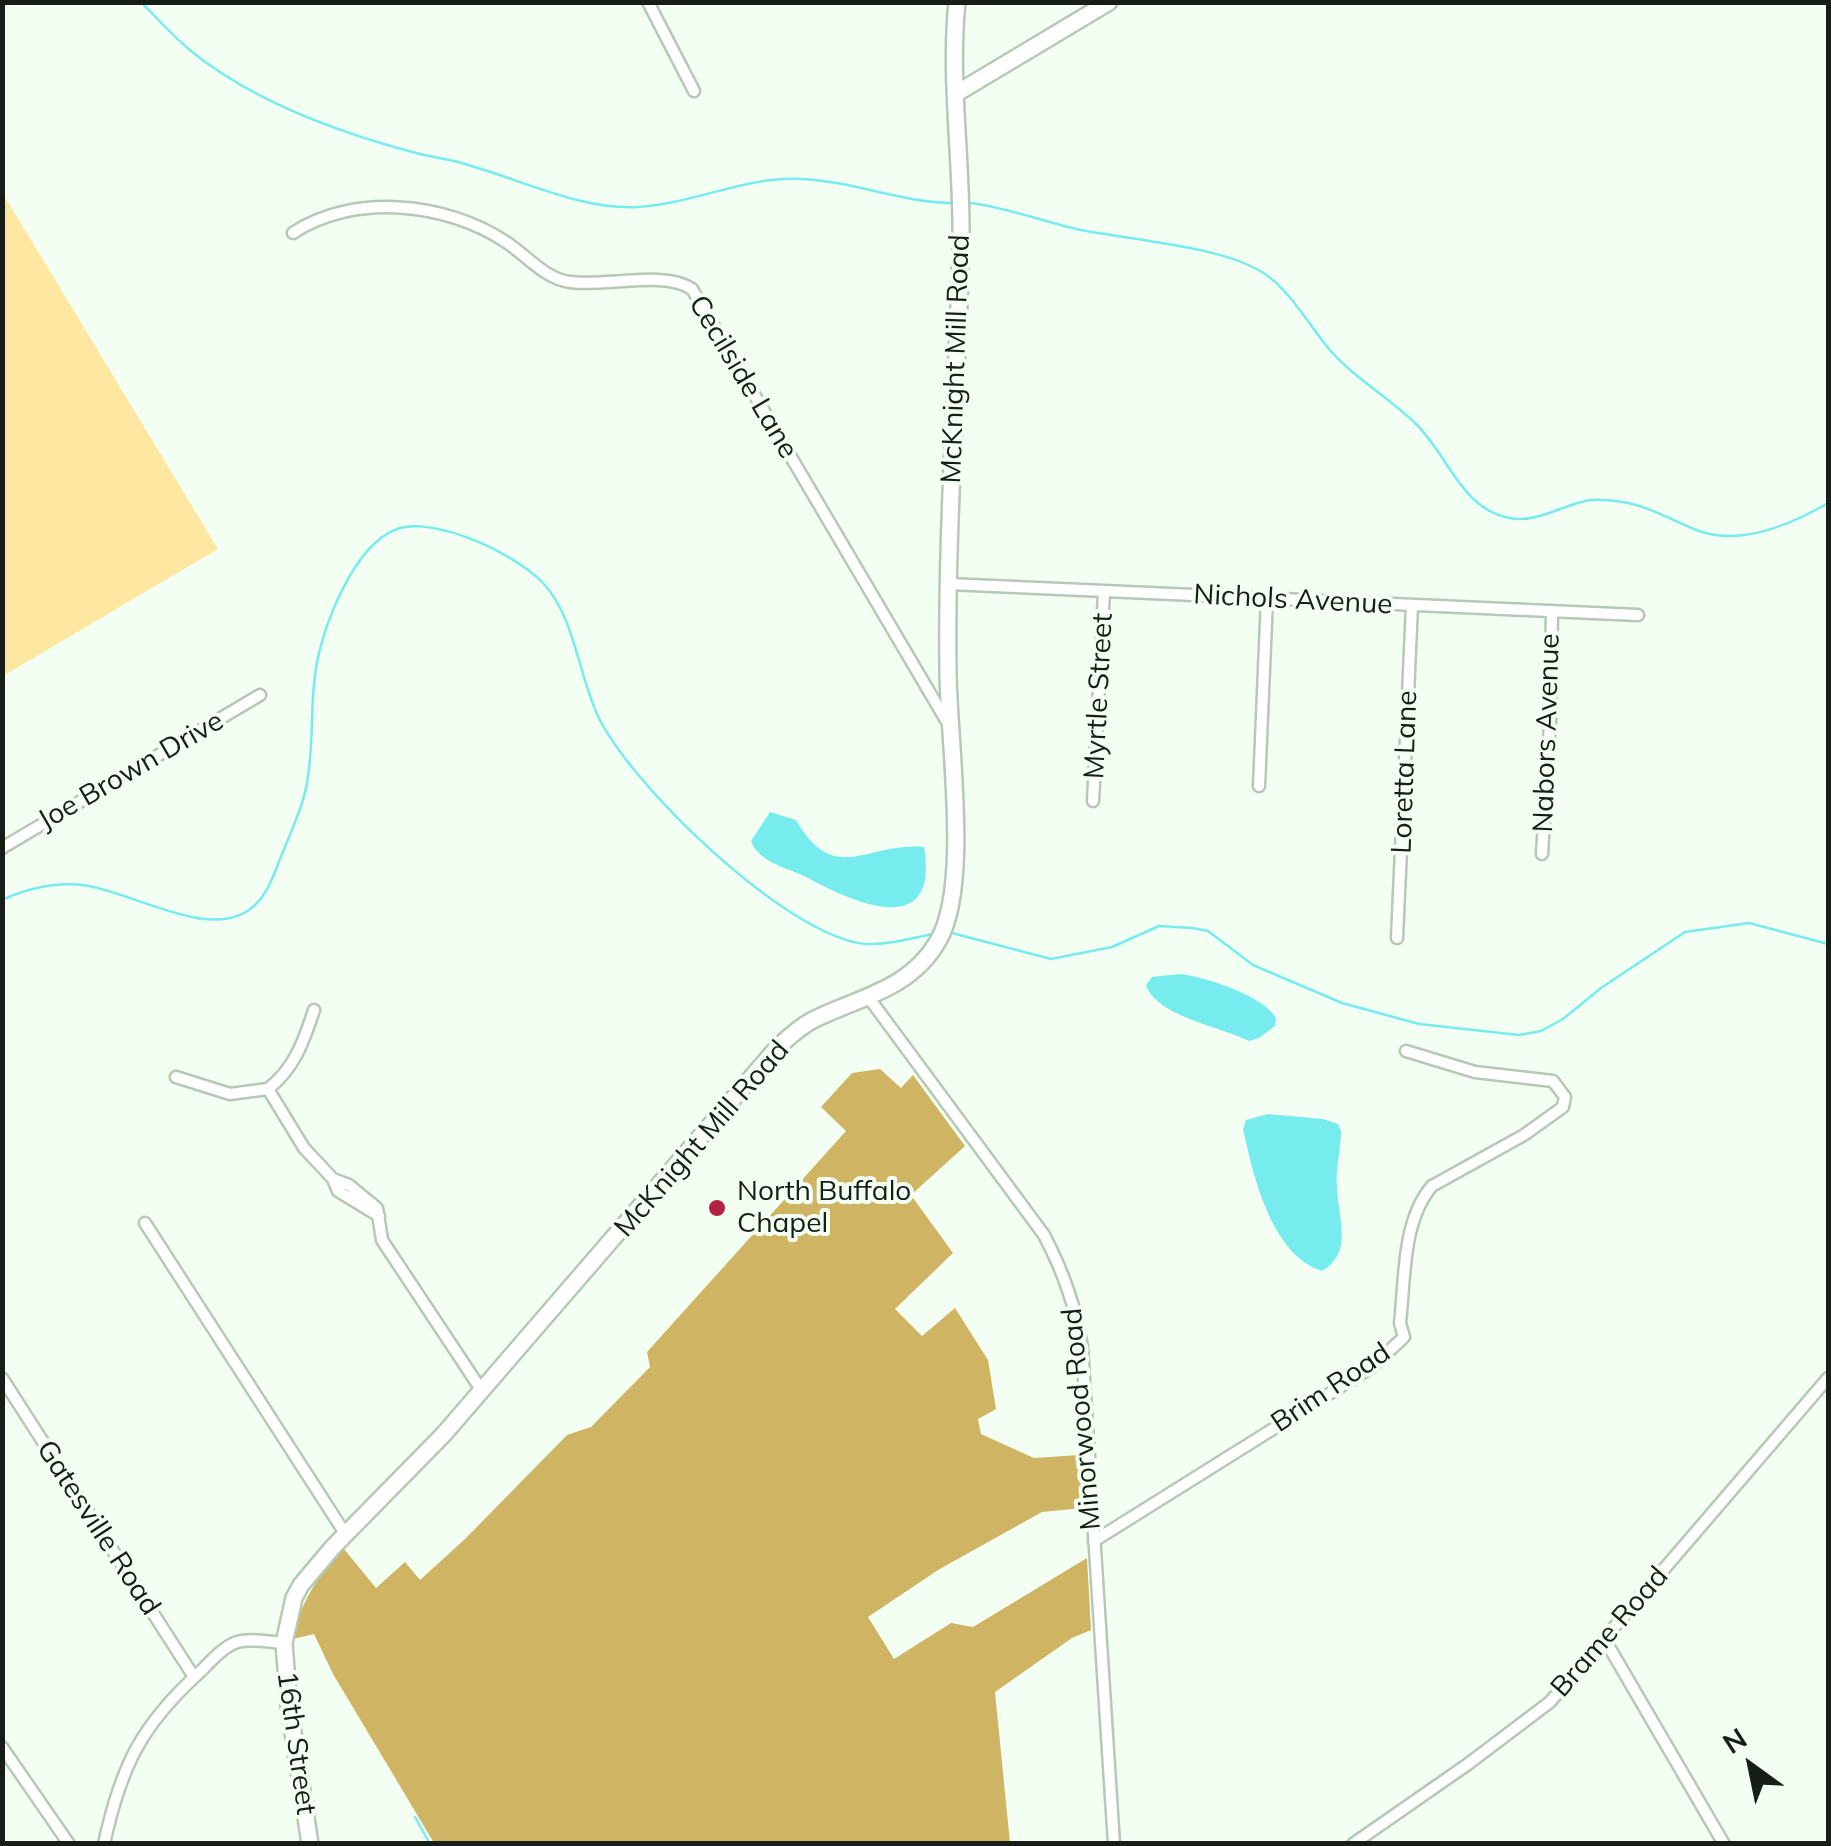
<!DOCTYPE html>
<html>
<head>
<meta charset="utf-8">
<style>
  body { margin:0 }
  #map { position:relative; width:1831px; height:1846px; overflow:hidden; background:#f3fff2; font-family:Mulish,sans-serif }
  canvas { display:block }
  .frame { position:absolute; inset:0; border:5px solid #171e17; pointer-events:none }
  .north { position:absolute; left:1701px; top:1716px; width:100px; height:100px; -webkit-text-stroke:8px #f3fff2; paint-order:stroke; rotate:327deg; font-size:28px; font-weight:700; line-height:40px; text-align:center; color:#171e17 }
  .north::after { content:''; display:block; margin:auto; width:35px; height:45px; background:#171e17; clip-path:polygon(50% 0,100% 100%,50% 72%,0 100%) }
</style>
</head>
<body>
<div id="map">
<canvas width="1831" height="1846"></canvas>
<div class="frame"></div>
<div class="north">N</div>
</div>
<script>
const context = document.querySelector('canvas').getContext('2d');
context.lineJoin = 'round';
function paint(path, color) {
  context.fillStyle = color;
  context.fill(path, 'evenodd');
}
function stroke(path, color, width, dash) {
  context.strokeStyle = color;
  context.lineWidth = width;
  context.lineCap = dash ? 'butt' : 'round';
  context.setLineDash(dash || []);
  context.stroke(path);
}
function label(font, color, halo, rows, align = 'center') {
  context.font = font + ' Mulish,sans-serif';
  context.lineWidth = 8;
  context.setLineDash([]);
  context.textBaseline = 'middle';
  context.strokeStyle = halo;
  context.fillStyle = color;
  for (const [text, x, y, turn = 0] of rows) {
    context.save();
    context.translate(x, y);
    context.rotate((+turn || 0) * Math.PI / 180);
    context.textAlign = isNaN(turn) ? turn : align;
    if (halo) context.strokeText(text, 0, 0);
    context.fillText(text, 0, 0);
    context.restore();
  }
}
paint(new Path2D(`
  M2,192L218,549L3,676H2Z`), '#fee7a0');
paint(new Path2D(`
  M880,1069L901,1088L913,1075L965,1146L911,1195L953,1253L895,1309L922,1336L955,1308L988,1360L996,1409L978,1419L981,1434L1034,1458L1079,1455L1083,1508L1042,1512L938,1570L868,1617L894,1659L951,1623L973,1627L1087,1558L1091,1630L1072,1638L995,1692L1010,1843H434L333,1674L314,1634L293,1639C300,1602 318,1576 344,1549L376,1588L405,1562L420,1580L465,1539L567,1435L591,1427L650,1367L647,1352L846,1131L821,1107L852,1073Z`), '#cfb563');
paint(new Path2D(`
  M770,812L796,820C835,887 866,842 924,847C940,942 852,902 808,878C789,868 759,863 751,841Z
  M1180,974C1206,977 1264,996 1276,1018L1275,1026L1259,1038L1249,1041C1220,1026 1157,1017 1146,985L1152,977Z
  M1268,1114L1323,1119L1338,1124L1341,1131C1341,1150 1335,1169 1337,1188C1338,1217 1354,1253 1322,1271C1271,1255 1253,1174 1243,1129L1246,1120Z`), '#77ecef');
stroke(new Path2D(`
  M141,2C159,20 176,40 196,55C259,104 340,133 416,153C434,158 451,159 468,165C522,180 581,210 637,207C694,204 744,176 801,179C852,181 900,202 950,203
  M971,203C1009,208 1044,222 1081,230C1131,240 1224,246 1265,274C1292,293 1308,324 1329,349C1354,378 1388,397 1415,423C1447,453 1461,509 1509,518C1536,524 1564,504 1590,500C1601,499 1617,501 1628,503C1653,508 1675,522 1699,531C1741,546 1792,524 1828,503
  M2,900C28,888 55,882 83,885C131,891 207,940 249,910C266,898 273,877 280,859C289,836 301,812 306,788C314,751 310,712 315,675C320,631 353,545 397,529C436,516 515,554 542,582C574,615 578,672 597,714C628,783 788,938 866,944C888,945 912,938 933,934
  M952,933L1051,959L1112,947L1159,926L1192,928L1208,931L1253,965L1342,1003L1419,1024L1519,1035L1541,1031L1563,1019L1601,988L1685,932L1749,923L1828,944
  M415,1817L430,1844`), '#77ecef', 2.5);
const street = new Path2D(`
  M648,2L694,91
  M293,233C353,193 446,202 506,242C526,255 545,279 570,282C605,287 664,270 692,289L950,727
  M949,584L1638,615
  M1259,786L1267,599
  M1093,801L1104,592
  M2,848L260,695
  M1542,854L1550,724L1552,612
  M1397,938L1412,606
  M869,998L1044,1235C1063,1271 1076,1307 1082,1347L1114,1844
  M176,1077L230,1094L268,1089L304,1148L333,1179L338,1191L379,1216
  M268,1089C294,1069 304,1041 314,1010
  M333,1179L349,1185L377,1208L382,1240L482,1391
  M145,1223L346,1535
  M2,1378L194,1677
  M1094,1541L1372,1367L1404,1337L1400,1323C1405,1279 1402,1221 1432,1186L1524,1135L1563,1107L1565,1097L1553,1081L1475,1072L1406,1051
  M1605,1640L1724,1844
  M2,1747L69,1844
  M104,1844C121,1766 141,1725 201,1671C211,1661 223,1647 237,1642C251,1638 269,1642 284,1643
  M1353,1844L1468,1764L1550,1702L1828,1378`);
const secondary = new Path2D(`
  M957,93L1109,2
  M310,1844L289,1706L284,1643L294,1598L301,1585L333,1547L444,1434L777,1048C788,1038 799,1027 813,1020C859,997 910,990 938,941C971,886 948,738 948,670C946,526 958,382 961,238C962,160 949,80 957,2`);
stroke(street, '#b6c9b6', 15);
stroke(secondary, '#b6c9b6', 20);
stroke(street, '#fff', 10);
stroke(secondary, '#fff', 15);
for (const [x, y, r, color] of [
  [717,1208,10,"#b32145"]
]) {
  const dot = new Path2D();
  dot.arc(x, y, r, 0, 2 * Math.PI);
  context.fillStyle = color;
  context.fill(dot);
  stroke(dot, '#f3fff2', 4);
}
label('28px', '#171e17', '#f3fff2', [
  ["McKnight Mill Road",956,359,-88],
  ["Cecilside Lane",743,377,59],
  ["Nichols Avenue",1293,600,3],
  ["Myrtle Street",1099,696,-87],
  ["Nabors Avenue",1547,733,-88],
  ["Joe Brown Drive",131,771,-30],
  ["Loretta Lane",1405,772,-88],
  ["McKnight Mill Road",702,1139,-49],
  ["Brim Road",1331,1388,-34],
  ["Minorwood Road",1082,1419,-95],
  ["Gatesville Road",98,1528,57],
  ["Brame Road",1610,1632,-49],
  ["16th Street",296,1743,82]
]);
label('28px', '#171e17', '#f3fff2', [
  ["North Buffalo",737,1192],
  ["Chapel",737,1224]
], 'left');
</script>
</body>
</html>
